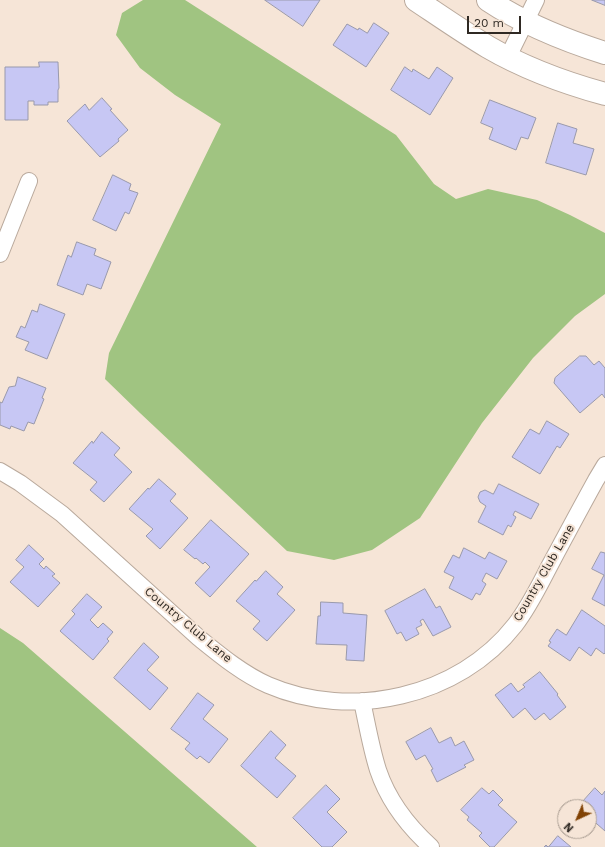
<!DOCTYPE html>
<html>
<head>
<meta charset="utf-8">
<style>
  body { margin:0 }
  #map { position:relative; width:605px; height:847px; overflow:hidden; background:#f6e5d7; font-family:"Work Sans",sans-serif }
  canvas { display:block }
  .north { position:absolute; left:557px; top:799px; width:40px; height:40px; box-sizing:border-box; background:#f6e5d7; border:1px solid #a69a8f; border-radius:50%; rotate:224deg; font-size:11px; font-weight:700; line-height:16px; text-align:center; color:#2f2923 }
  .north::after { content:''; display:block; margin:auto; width:14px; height:18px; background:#814204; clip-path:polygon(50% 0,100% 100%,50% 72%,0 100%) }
  .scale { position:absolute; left:467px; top:16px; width:54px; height:18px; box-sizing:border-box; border:2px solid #2f2923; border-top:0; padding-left:5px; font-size:12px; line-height:14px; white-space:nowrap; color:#2f2923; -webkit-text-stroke:3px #f6e5d7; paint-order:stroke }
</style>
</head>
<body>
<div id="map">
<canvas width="605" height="847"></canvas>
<div class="north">N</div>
<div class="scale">20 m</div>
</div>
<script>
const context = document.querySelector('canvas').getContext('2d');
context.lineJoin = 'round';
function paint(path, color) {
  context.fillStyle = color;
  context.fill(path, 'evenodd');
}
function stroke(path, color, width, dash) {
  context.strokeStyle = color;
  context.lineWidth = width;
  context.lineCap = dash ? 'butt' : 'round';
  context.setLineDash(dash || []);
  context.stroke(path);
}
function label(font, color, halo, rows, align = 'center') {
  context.font = font + ' "Work Sans",sans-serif';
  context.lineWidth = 4;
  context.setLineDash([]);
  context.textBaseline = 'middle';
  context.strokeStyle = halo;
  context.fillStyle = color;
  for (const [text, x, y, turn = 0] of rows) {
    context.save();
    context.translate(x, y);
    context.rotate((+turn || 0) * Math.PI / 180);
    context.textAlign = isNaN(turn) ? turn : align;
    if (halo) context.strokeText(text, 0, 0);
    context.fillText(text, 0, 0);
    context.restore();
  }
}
paint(new Path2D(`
  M143,0H185L396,135L434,184L456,199L488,189L537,200L570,215L605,233V294L575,316L533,358L482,423L420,518L372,550L334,560L287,551L140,413L105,379L109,353L221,124L175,95L140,68L116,35L122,13Z
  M0,628L23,643L257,847H0Z`), '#a0c481');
const building = new Path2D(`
  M265,0H320L303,26Z
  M592,0H605V5Z
  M374,23L389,33L366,67L333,45L347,24L358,30L359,28L367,33Z
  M39,62H58L59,88L58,90V102H48V105H34V101H28V120H5V67H39Z
  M405,67L412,72L413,69L429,79L437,67L453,78L430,115L391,90Z
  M102,98L112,109L110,110L128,130L118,139L119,141L100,157L67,121L85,104L89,110Z
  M490,100L536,118L528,139L521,137L516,150L489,139L493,128L481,123Z
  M558,123L577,129L573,143L594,149L586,175L546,163Z
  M113,175L131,184L129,190L138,193L129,214L125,212L116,231L93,220Z
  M77,242L96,249L94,255L111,262L101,289L87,284L83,295L57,285L68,255L71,257Z
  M40,304L65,314L47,359L25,350L29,342L16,337L21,326L25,328L32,310L37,312Z
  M580,356H586L594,365L599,361L605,368V398L602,394L580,413L554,383L555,378Z
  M18,377L46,388L42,398L44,399L34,424L28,422L24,431L11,426L10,429L0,425V402L2,403L9,387L15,386Z
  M547,421L569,434L560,448L557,446L540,474L512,457L530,429L539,434Z
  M102,432L120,448L114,455L132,472L104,502L90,490L97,482L73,463L92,441L93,443Z
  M159,479L176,494L170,501L188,518L160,549L146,536L153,529L129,509L148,488L149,489Z
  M499,484L539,504L531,519L515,511L513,515L516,517L511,527L508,525L503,535L478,522L486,506L480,502L478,497L480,492L485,490L493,494Z
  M211,520L249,554L210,597L195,583L210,567L205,562L203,564L196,558L195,559L184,550Z
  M29,545L44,559L39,564L44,569L46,566L55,574L52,576L60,583L38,607L10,582L24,567L16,560Z
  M464,548L485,559L489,552L507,561L497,579L486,573L482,581L486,584L480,595L476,593L472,600L449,588L454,577L444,572L453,555L459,558Z
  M601,552L605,553V606L592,599L604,575L592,569Z
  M266,571L283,587L277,594L295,610L267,641L253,629L260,621L236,601L255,580L256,581Z
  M425,589L436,608L440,606L451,627L433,636L423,619L420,621L422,625L416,628L419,634L406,641L401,632L397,634L385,611Z
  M87,594L102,607L90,620L98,628L103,623L113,632L107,639L109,641L93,660L60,631L75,614L72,611Z
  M321,602L343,603V613L367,615L364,661L346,660L347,645L316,644L318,616H320Z
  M582,610L605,626V653L604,654L596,648L591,656L579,647L570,661L548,646L551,642L549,641L557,629L566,635Z
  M144,643L159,657L147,670L168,688L150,710L114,678Z
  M540,672L558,694L557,695L566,707L550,720L544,713L535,720L525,708L513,718L495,695L511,683L518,692L525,687L523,685Z
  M198,693L214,705L203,719L228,739L209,763L200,756L197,759L185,749L190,743L171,729Z
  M431,728L439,743L451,737L455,746L464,741L474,760L464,765L466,767L437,782L431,770L433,769L425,755L416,760L406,742Z
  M271,731L286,745L275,758L296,776L277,798L241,766Z
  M326,785L340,799L327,812L347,832L332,847H322L293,818Z
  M482,788L489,794L493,790L503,800L498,805L517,822L494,847H490L479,836L482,833L467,820L469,817L461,810Z
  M595,788L602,795L605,791V831L589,817V807H578Z
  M558,836L571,847H544L546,845L548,847Z`);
paint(building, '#c7c7f4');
stroke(building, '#9999ab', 1);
const street = new Path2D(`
  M508,57L536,0
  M0,254L29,181
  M0,471L20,483L62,514L199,638C220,655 243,674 268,685C351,721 459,697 515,625C529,607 539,586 550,565C565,537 580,509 596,480L605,465
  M362,701C367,724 371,748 378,770C388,800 408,826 431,847`);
const secondary = new Path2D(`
  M416,0C440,16 463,32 488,47C524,68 565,83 605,94
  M488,0C524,24 564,40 605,53`);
stroke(street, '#b9a99c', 18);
stroke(secondary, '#b9a99c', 24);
stroke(street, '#fff', 16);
stroke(secondary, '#fff', 22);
label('12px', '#2f2923', '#f6e5d7', [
  ["Country Club Lane",544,573,-60],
  ["Country Club Lane",188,625,40]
]);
</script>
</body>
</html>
